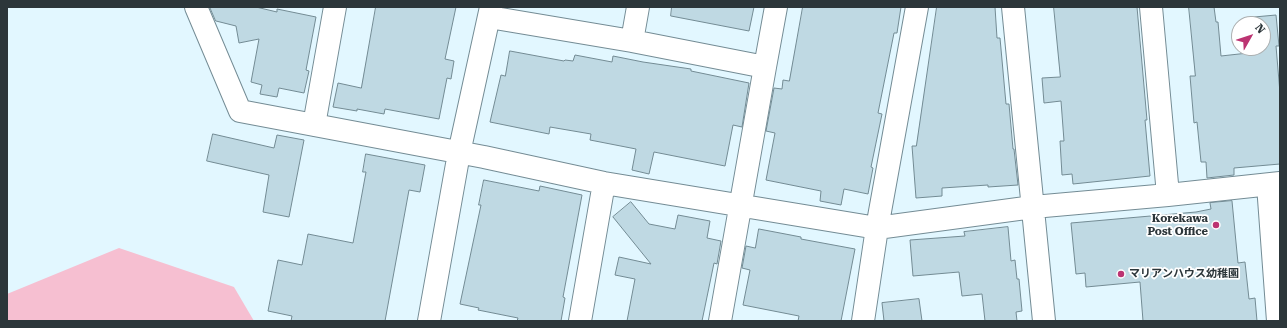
<!DOCTYPE html>
<html>
<head>
<meta charset="utf-8">
<style>
  body { margin:0 }
  #map { position:relative; width:1287px; height:328px; overflow:hidden; background:#e2f7ff; font-family:"Roboto Serif",serif }
  canvas { display:block }
  .frame { position:absolute; inset:0; border:8px solid #2c363a; pointer-events:none }
  .north { position:absolute; left:1231px; top:16px; width:40px; height:40px; box-sizing:border-box; background:#fff; border:1px solid #abafb0; border-radius:50%; rotate:51deg; font-size:11px; font-weight:700; line-height:16px; text-align:center; color:#2c363a }
  .north::after { content:''; display:block; margin:auto; width:14px; height:18px; background:#bc3472; clip-path:polygon(50% 0,100% 100%,50% 72%,0 100%) }
</style>
</head>
<body>
<div id="map">
<canvas width="1287" height="328"></canvas>
<div class="frame"></div>
<div class="north">N</div>
</div>
<script>
const context = document.querySelector('canvas').getContext('2d');
context.lineJoin = 'round';
function paint(path, color) {
  context.fillStyle = color;
  context.fill(path, 'evenodd');
}
function stroke(path, color, width, dash) {
  context.strokeStyle = color;
  context.lineWidth = width;
  context.lineCap = dash ? 'butt' : 'round';
  context.setLineDash(dash || []);
  context.stroke(path);
}
function label(font, color, halo, rows, align = 'center') {
  context.font = font + ' "Roboto Serif","Noto Sans JP",serif';
  context.lineWidth = 3.5;
  context.setLineDash([]);
  context.textBaseline = 'middle';
  context.strokeStyle = halo;
  context.fillStyle = color;
  for (const [text, x, y, turn = 0] of rows) {
    context.save();
    context.translate(x, y);
    context.rotate((+turn || 0) * Math.PI / 180);
    context.textAlign = isNaN(turn) ? turn : align;
    if (halo) context.strokeText(text, 0, 0);
    context.fillText(text, 0, 0);
    context.restore();
  }
}
paint(new Path2D(`
  M119,248L234,287L254,321H7V294Z`), '#f6bfd1');
const building = new Path2D(`
  M210,7H256L277,12V9L316,17L306,70L309,71L304,93L279,88L277,97L260,94L262,85L251,82L259,39L239,43L236,26L216,21Z
  M376,7H456L445,59L454,61L451,79L447,78L439,119L385,109L384,114L357,109V111L333,107L338,83L361,88Z
  M672,7H754L749,31L671,16Z
  M803,7H901L897,33H894L878,113L882,114L871,167L873,168L868,194L844,189L841,205L820,201L821,191L766,180L775,133L766,131L774,88L782,89L783,80L789,81Z
  M937,7H995L997,38H1000L1006,104H1009L1013,149H1014L1018,185L988,187V185L942,188V196L916,198L912,146H916Z
  M1054,7H1137L1147,120H1145L1150,176L1073,184L1072,174L1062,175L1060,141H1064L1061,101L1044,103L1042,78L1060,77Z
  M1189,7H1214L1216,22H1218L1221,56L1257,52L1256,48H1263V24H1254V17L1276,15L1279,46H1276L1280,93V164L1234,168V175L1207,178L1206,162H1201L1197,122L1194,123L1190,76H1195Z
  M510,51L564,61L565,60L573,61L575,55L612,62L613,56L643,62L691,69V71L749,83L742,127L733,125L725,166L654,152L649,174L632,170L636,149L590,140L591,134L550,127L549,134L490,122L501,75L505,76Z
  M213,134L274,148L277,135L304,140L289,217L263,212L269,175L207,161Z
  M366,154L425,165L420,192L409,190L385,321H291L292,316L268,311L278,260L302,265L308,234L353,243L366,172H363Z
  M484,180L539,191L540,186L582,195L563,297L565,298L561,321H517L518,318L478,310L479,308L460,304L481,205H479Z
  M1232,201L1238,263L1245,262L1249,299L1255,298L1257,321H1143L1140,282L1086,287L1085,273L1076,274L1071,223L1196,212L1211,209L1210,203Z
  M631,202L649,224L675,229L678,215L710,221L707,238L721,241L717,264L714,263L702,321H627L635,279L615,275L619,257L651,264L613,217Z
  M1008,227L1011,261L1015,260L1017,279H1019L1022,311L1016,312L1017,321H985L982,294L962,296L959,272L913,276L910,240L965,236L964,232Z
  M759,229L801,237V239L855,249L841,321H798L799,316L743,305L750,270L742,268L746,246L755,248Z
  M919,299L922,321H884L882,303Z`);
paint(building, '#bfd9e3');
stroke(building, '#738b94', 1);
const minor = new Path2D(`
  M196,7L240,111L484,157L604,183L877,228L1033,207L1168,195L1280,183
  M1013,7L1044,321
  M1151,7L1168,195
  M489,17L632,41L765,67
  M632,41L638,7
  M314,125L335,7
  M1268,185L1278,321
  M429,321L459,153L491,7
  M580,321L604,183
  M720,321L765,67L776,7
  M863,321L877,228L917,7`);
stroke(minor, '#748c95', 24);
stroke(minor, '#fff', 22);
for (const [x, y, r, color] of [
  [1216,225,4,"#bc3472"],
  [1121,274,4,"#bc3472"]
]) {
  const dot = new Path2D();
  dot.arc(x, y, r, 0, 2 * Math.PI);
  context.fillStyle = color;
  context.fill(dot);
  stroke(dot, '#fff', 1.5);
}
label('bold 11px', '#2c363a', '#fff', [
  ["Korekawa",1208,219],
  ["Post Office",1208,232],
  ["マリアンハウス幼稚園",1129,274,"left"]
], 'right');
</script>
</body>
</html>
